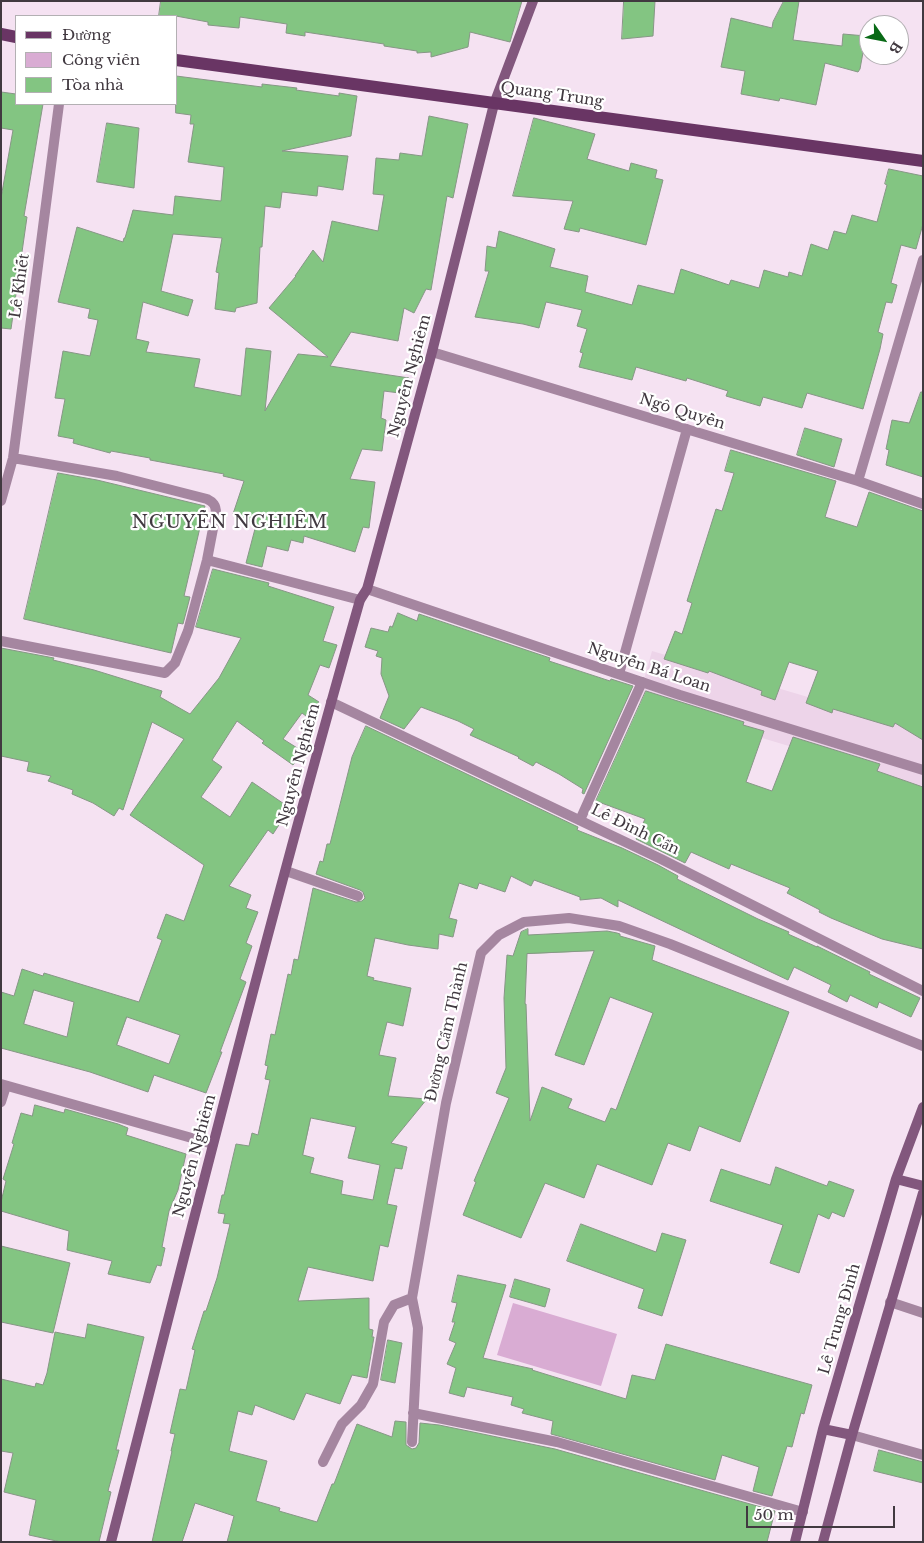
<!DOCTYPE html>
<html>
<head>
<meta charset="utf-8">
<style>
  body { margin:0 }
  #map { position:relative; width:924px; height:1543px; overflow:hidden; background:#f5e2f2; font-family:"Libre Baskerville",serif }
  canvas { display:block }
  .frame { position:absolute; inset:0; border:2px solid #413940; pointer-events:none }
  .legend { position:absolute; left:15px; top:15px; width:162px; height:90px; box-sizing:border-box; background:#fff; border:1px solid #b3b0b3; margin:0; padding:6px 9px; list-style:none; font-size:15px; color:#413940 }
  .legend li { display:flex; align-items:center; gap:10px; height:25px }
  .legend b { width:25px; border:1px solid #b3b0b3 }
  .north { position:absolute; left:859px; top:15px; width:50px; height:50px; box-sizing:border-box; background:#fff; border:1px solid #b3b0b3; border-radius:50%; rotate:123deg; font-size:14px; font-weight:700; line-height:20px; text-align:center; color:#413940 }
  .north::after { content:''; display:block; margin:auto; width:18px; height:22px; background:#096a16; clip-path:polygon(50% 0,100% 100%,50% 72%,0 100%) }
  .scale { position:absolute; left:746px; top:1506px; width:149px; height:22px; box-sizing:border-box; border:2px solid #413940; border-top:0; padding-left:6px; font-size:15px; line-height:18px; white-space:nowrap; color:#413940; -webkit-text-stroke:4px #fff; paint-order:stroke }
</style>
</head>
<body>
<div id="map">
<canvas width="924" height="1543"></canvas>
<div class="frame"></div>
<ul class="legend">
<li><b style="height:6px;background:#693564"></b>Đường</li>
<li><b style="height:14px;background:#d9acd3"></b>Công viên</li>
<li><b style="height:14px;background:#83c582"></b>Tòa nhà</li>
</ul>
<div class="north">B</div>
<div class="scale">50 m</div>
</div>
<script>
const context = document.querySelector('canvas').getContext('2d');
context.lineJoin = 'round';
function paint(path, color) {
  context.fillStyle = color;
  context.fill(path, 'evenodd');
}
function stroke(path, color, width, dash) {
  context.strokeStyle = color;
  context.lineWidth = width;
  context.lineCap = dash ? 'butt' : 'round';
  context.setLineDash(dash || []);
  context.stroke(path);
}
function label(font, color, halo, rows, align = 'center') {
  context.font = font + ' "Libre Baskerville",serif';
  context.lineWidth = 4.5;
  context.setLineDash([]);
  context.textBaseline = 'middle';
  context.strokeStyle = halo;
  context.fillStyle = color;
  for (const [text, x, y, turn = 0] of rows) {
    context.save();
    context.translate(x, y);
    context.rotate((+turn || 0) * Math.PI / 180);
    context.textAlign = isNaN(turn) ? turn : align;
    if (halo) context.strokeText(text, 0, 0);
    context.fillText(text, 0, 0);
    context.restore();
  }
}
paint(new Path2D(`
  M652,651L923,731V786L638,701Z`), '#edd4e9');
paint(new Path2D(`
  M513,1303L617,1334L601,1386L497,1355Z`), '#d9acd3');
const building = new Path2D(`
  M161,1H522L510,42L470,32L468,47L431,57V52L417,53V51L384,46V44L305,32V36L286,33L287,24L240,17L239,28L208,25V22L176,16H159Z
  M624,1H655L653,36L622,39Z
  M784,1H799L793,40L842,46L843,34L866,36L860,69L858,72L825,63L816,105L780,98L779,101L741,94L745,71L721,67L731,18L772,28L773,22Z
  M176,76L262,87V84L297,88L296,90L339,96V93L357,96L351,136L282,151L348,156L343,190L318,186L317,196L282,192L280,208L265,206L262,247H260L257,303L236,308L235,312L215,309L219,273L216,272L222,238L173,234L161,291L193,300L188,316L143,302L136,339L149,342L146,352L200,359L194,387L241,396L246,348L271,351L265,411L298,354L328,357L269,308L296,276H295L313,250L323,262L332,221L378,231L384,195L373,194L376,158L399,160L400,153L422,156L429,116L468,124L453,198L447,196L431,290L426,289L414,313L404,308L398,341L351,332L330,366L409,378L407,394L384,391L381,418L386,420L382,451L362,449L350,479L375,482L369,528L363,527L355,552L304,536L303,543L291,540L288,551L267,546L262,567L246,563L256,525L233,514L244,481L223,476L224,474L150,460V458L111,451L110,453L73,443L74,439L58,436L65,399L55,398L63,351L90,356L98,320L88,318L90,309L58,302L77,227L123,242L124,238H125L133,210L173,215L175,196L221,201L224,167L188,162L194,124H190L191,115L176,113Z
  M1,92L16,94V104H43L24,216L27,217L11,329L1,328V198L13,130L1,128Z
  M534,118L595,134L587,159L629,171L631,163L657,170L655,178L663,180L646,245L580,228L579,232L564,229L573,201L513,196Z
  M107,123L139,128L134,188L97,182Z
  M889,169L923,176V224L916,249L901,245L891,283L897,285L892,303L886,302L878,332L883,334L880,349L863,409L807,393L802,408L763,397L760,406L726,396L728,391L687,378L686,381L636,367L632,380L579,367L583,353L580,352L587,329L577,326L582,310L546,302L539,328L523,324L475,317L489,271H485L487,246L496,248L499,231L555,249L550,267L588,276L585,292L632,305L638,285L674,294L681,269L729,285L731,280L759,288L764,270L788,277L789,272L802,276L811,244L828,250L834,231L846,234L852,215L877,222L887,185L885,184Z
  M921,392H923V477L886,465L889,450L886,449L892,420L909,423Z
  M805,428L842,439L834,467L797,455Z
  M731,450L836,481L825,517L857,527L869,492L923,511V740L895,723L893,727L833,709L832,713L806,703L818,671L789,662L775,700L761,695L762,691L709,671L708,673L664,659L675,631L682,634L692,603L687,601L716,509L722,511L734,473L725,471Z
  M58,473L97,480L205,506L184,596L190,597L183,624L178,623L171,653L24,619Z
  M213,569L269,583L268,586L334,607L323,641L337,645L329,668L320,665L308,695L319,702L306,716L302,713L283,739L302,751L293,765L262,743L264,741L237,721L212,760L222,767L201,797L230,817L252,782L290,808L273,834L268,830L229,886L251,895L246,908L258,912L246,943L252,946L240,979L246,982L220,1052H222L206,1093L154,1075L148,1092L90,1072L1,1048V992L14,996L22,969L43,976L44,973L139,1002L162,940L157,938L166,914L184,921L204,865L130,815L184,739L152,722L123,810L119,808L114,816L93,803L72,794L73,790L48,781L51,776L27,771L29,762L1,756V648L54,658L53,660L94,670L162,691L160,697L190,714L219,678L241,638L196,627ZM34,990L74,1002L67,1037L24,1024ZM127,1017L180,1035L169,1064L117,1045Z
  M398,613L417,621L419,614L550,658L549,661L610,681L611,679L633,686L584,794L582,793L583,789L559,774L536,762L533,766L518,758L519,757L470,735L474,729L458,721L421,707L404,729L380,718L389,696L381,674L382,658L376,656L378,651L365,647L371,628L388,632L390,626L392,627Z
  M646,691L744,722L743,725L764,731L746,782L772,791L793,737L880,764L877,771L923,787V949L882,939L831,918L819,912L820,910L787,893L790,888L731,864L729,869L691,852L685,863L636,839L645,819L596,801Z
  M366,726L578,827L577,830L622,848L658,865L678,876L677,879L758,919L789,932L788,934L817,947V946L870,972L869,974L920,998L911,1017L879,1002L877,1008L850,995L847,1002L828,992L831,985L794,967L788,980L618,900V907L601,898L580,900V897L534,880L531,886L511,876L505,892L479,883L477,889L459,883L449,918L457,920L453,937L439,934L438,949L408,945L375,938L367,976L374,978L373,980L411,988L403,1026L387,1022L379,1055L396,1058L388,1096L427,1099L391,1143L407,1147L402,1169L395,1168L387,1204L397,1206L388,1247L380,1245L373,1281L308,1267L298,1301L369,1298V1329L373,1330L372,1337H374L367,1378L352,1375L340,1404L306,1393L294,1420L255,1405L252,1415L238,1411L229,1451L267,1461L256,1501L280,1508L279,1511L317,1522L332,1484H334L357,1424L392,1437L395,1421L406,1422V1445L412,1449L416,1448L419,1443L420,1423L439,1425L555,1449L775,1511L767,1542H227L234,1516L195,1503L182,1542H152L172,1451H171L175,1434L170,1433L180,1389L186,1390L195,1350L192,1349L204,1311H206L217,1278L230,1224L223,1223L225,1214L218,1213L222,1195H224L236,1144L249,1146L252,1133L258,1135L270,1080L265,1079L268,1066L265,1065L271,1034L275,1035L288,974L291,975L294,959L298,960L313,888L356,902L362,901L365,898L363,892L360,890L316,874L320,861L323,862L327,844H330L352,757ZM311,1118L356,1127L348,1158L380,1165L373,1200L341,1194L343,1181L310,1173L314,1158L303,1155Z
  M528,929V935L607,931L617,933L620,934V936L655,946L652,960L789,1012L740,1142L699,1126L690,1151L668,1143L652,1185L597,1164L584,1198L545,1183L521,1238L463,1215L476,1182L474,1181L509,1098L496,1093L506,1068L504,998L507,955L513,956L521,932ZM594,951L555,1055L584,1065L610,997L653,1013L616,1110L611,1108L605,1122L568,1108L572,1099L542,1087L530,1121L526,1004H525L527,954Z
  M35,1105L64,1113L65,1109L118,1124L128,1128L126,1135L186,1154L178,1190L169,1211L162,1247L165,1248L161,1266L157,1265L150,1283L108,1274L112,1261L67,1250L69,1231L1,1211V1202L6,1181L3,1179L14,1144L12,1143L21,1113L32,1116Z
  M776,1167L827,1186L829,1181L854,1190L844,1217L832,1212L829,1219L818,1214L799,1273L770,1263L783,1225L710,1201L721,1169L770,1185Z
  M581,1224L656,1252L662,1233L686,1240L662,1316L638,1308L644,1289L567,1261Z
  M1,1246L70,1263L53,1333L1,1322Z
  M458,1275L506,1285L483,1358L533,1369L532,1370L626,1399L632,1375L655,1380L666,1344L812,1385L804,1414L801,1413L792,1447L787,1446L772,1496L753,1491L759,1467L722,1455L715,1480L551,1434L553,1421L522,1413L524,1409L511,1405L513,1397L467,1387L464,1397L449,1393L456,1368L447,1364L456,1343L449,1340L455,1322H452L457,1303L452,1302Z
  M515,1279L550,1289L545,1307L510,1297Z
  M88,1324L144,1337L116,1450H119L108,1491L111,1492L99,1542H61L29,1535L36,1500L4,1492L13,1453L1,1451V1379L35,1387L36,1383L43,1385L47,1373L55,1332L85,1338Z
  M388,1340L402,1343L395,1383L381,1380Z
  M879,1450L923,1462V1483L874,1471Z`);
paint(building, '#83c582');
stroke(building, '#869685', 1);
stroke(new Path2D(`
  M580,820L642,682
  M286,871L358,896
  M890,1302L923,1313`), '#a586a0', 10);
stroke(new Path2D(`
  M432,352L858,481L923,504
  M858,481L923,260
  M1,501L13,458L59,104
  M207,560L360,600
  M367,589L680,695L923,770
  M1,641L165,673L175,663L188,631L207,560L216,513C216,505 213,502 207,499L117,476L13,458
  M619,674L687,429
  M331,702L661,859L923,991
  M1,1084L213,1144
  M1,1102L6,1086
  M413,1413L557,1442L803,1512
  M852,1435L923,1455
  M412,1442L418,1328L412,1298L446,1103L481,953L499,935L524,922L569,918L619,926L670,944L923,1046
  M323,1462L342,1424L361,1405L373,1384L384,1322L394,1305L412,1298`), '#a586a0', 10);
stroke(new Path2D(`
  M896,1179L923,1186
  M823,1429L852,1435
  M111,1542C192,1227 271,912 360,600L367,589L432,352L494,104L533,1
  M795,1542L823,1429L896,1179L923,1107
  M823,1542L852,1435L923,1193`), '#82577d', 10);
stroke(new Path2D(`
  M1,34L16,37
  M176,60L923,161`), '#693564', 12);
label('15px', '#413940', '#fff', [
  ["Quang Trung",552,95,8],
  ["Lê Khiết",20,286,-82],
  ["Nguyễn Nghiêm",410,376,-75],
  ["Ngô Quyền",682,412,17],
  ["Nguyễn Bá Loan",649,668,18],
  ["Nguyễn Nghiêm",299,765,-75],
  ["Lê Đình Cẩn",635,830,26],
  ["Đường Cẩm Thành",447,1032,-77],
  ["Nguyễn Nghiêm",195,1156,-75],
  ["Lê Trung Đình",840,1319,-74]
]);
context.letterSpacing = '1px';
label('18px', '#413940', '#fff', [
  ["NGUYỄN NGHIÊM",230,523]
]);
context.letterSpacing = '0px';
</script>
</body>
</html>
